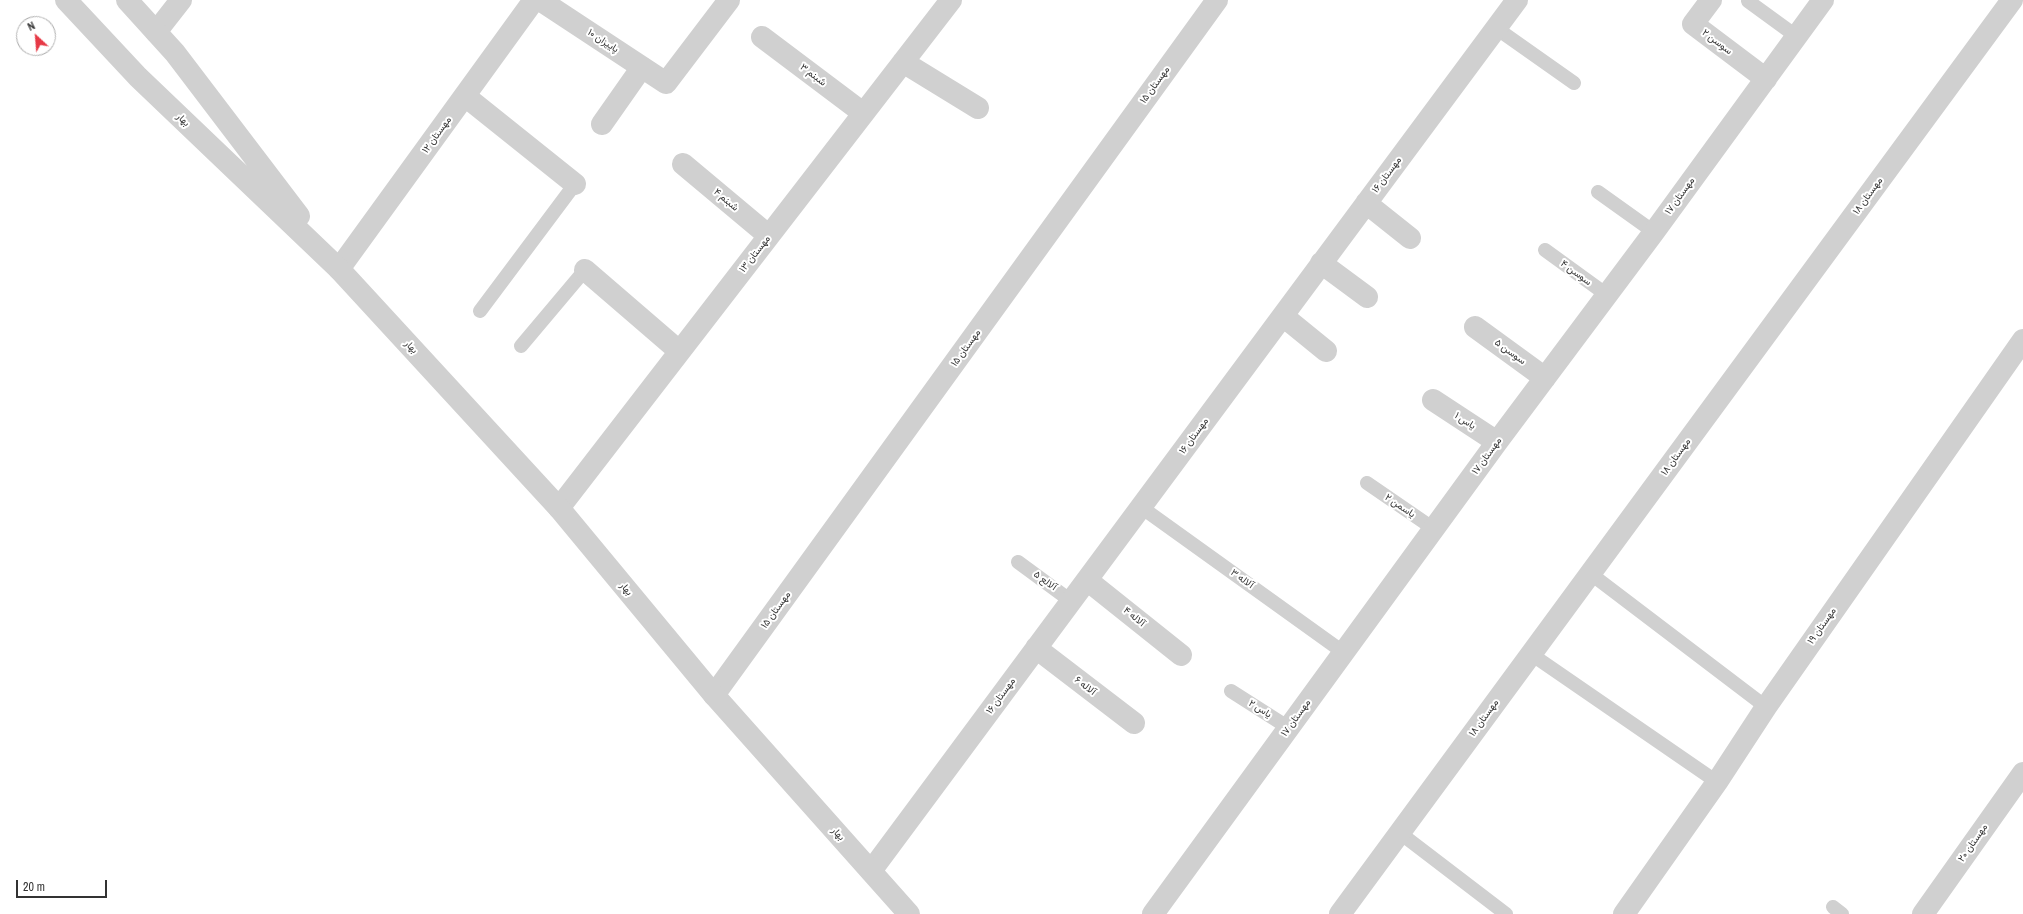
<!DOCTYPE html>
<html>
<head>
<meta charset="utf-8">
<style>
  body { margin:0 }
  #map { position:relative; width:2023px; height:914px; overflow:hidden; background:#fff; font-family:"Archivo Narrow",sans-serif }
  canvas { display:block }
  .north { position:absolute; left:16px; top:16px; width:40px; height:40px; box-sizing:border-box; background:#fff; border:1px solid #adadad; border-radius:50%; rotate:334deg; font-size:11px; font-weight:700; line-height:16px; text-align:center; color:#333 }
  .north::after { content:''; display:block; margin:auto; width:14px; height:18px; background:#e63946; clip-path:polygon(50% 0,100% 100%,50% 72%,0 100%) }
  .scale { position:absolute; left:16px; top:880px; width:91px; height:18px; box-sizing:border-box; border:2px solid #333; border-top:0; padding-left:5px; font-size:12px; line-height:14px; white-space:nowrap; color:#333; -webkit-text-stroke:3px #fff; paint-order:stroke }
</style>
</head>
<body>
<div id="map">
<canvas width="2023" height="914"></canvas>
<div class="north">N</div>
<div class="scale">20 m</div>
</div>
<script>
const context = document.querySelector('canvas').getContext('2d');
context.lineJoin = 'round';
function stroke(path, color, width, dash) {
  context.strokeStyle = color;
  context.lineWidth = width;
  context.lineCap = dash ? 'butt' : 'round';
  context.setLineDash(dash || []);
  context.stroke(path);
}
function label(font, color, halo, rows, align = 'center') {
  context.font = font + ' "Archivo Narrow",Vazirmatn,sans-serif';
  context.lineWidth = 4;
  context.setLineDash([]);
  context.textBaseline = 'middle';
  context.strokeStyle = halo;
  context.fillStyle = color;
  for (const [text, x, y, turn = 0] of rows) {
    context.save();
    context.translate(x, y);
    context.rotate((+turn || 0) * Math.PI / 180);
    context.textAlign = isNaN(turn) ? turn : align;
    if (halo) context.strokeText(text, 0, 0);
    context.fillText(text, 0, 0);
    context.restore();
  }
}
stroke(new Path2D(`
  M1748,1L1796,36
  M1496,28L1574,83
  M1598,192L1654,232
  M1545,250L1607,295
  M480,311L575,184
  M521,346L585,270
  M1367,483L1434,529
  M1141,507L1343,652
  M1018,562L1071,601
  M1591,574L1766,707
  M1531,654L1717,782
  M1231,691L1289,728
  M1400,833L1506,914
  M1833,907L1842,914`), '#d0d0d0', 14);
stroke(new Path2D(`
  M540,0L666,83L729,0
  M1711,0L1693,24L1766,79
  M156,32L181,0
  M762,37L863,113
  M903,62L978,108
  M465,96L575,184
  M602,124L642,67
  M683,164L769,236
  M1366,203L1410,238
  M1321,263L1367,297
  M339,269L534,0
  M585,270L679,351
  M1283,316L1326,351
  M1475,327L1545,378
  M1433,400L1497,442
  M559,508L951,0
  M1087,580L1181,655
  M1036,648L1134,723
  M714,695L1217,0
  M871,871L1517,0
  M1153,914L1497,442L1654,232L1823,0
  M1340,914L2012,0
  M1624,914L1717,782L1766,707L2023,340`), '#d0d0d0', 22);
stroke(new Path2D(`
  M66,0L138,77L339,269L559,508L714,695L909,914
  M127,0L175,53L299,216
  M1923,914L2023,773`), '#d0d0d0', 22);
label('10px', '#333', '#fff', [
  ["پاییزان ۱۰",603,41,33],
  ["سوسن ۲",1717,42,37],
  ["شبنم ۳",813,75,37],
  ["مهستان ۱۵",1155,85,-54],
  ["بهار",183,120,44],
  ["مهستان ۱۲",437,135,-54],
  ["مهستان ۱۶",1387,175,-53],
  ["مهستان ۱۷",1680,196,-54],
  ["مهستان ۱۸",1868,196,-54],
  ["شبنم ۴",726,200,40],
  ["مهستان ۱۳",755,254,-52],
  ["سوسن ۴",1576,273,36],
  ["بهار",411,347,47],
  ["مهستان ۱۵",966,348,-54],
  ["سوسن ۵",1510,352,36],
  ["یاس ۱",1465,421,33],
  ["مهستان ۱۶",1194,436,-54],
  ["مهستان ۱۷",1487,456,-54],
  ["مهستان ۱۸",1676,457,-54],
  ["یاسمن ۲",1400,506,34],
  ["آلاله ۳",1242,579,36],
  ["آلالع ۵",1045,581,36],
  ["بهار",626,589,50],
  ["مهستان ۱۵",776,610,-54],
  ["آلاله ۴",1134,617,39],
  ["مهستان ۱۹",1822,626,-55],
  ["آلاله ۶",1085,686,38],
  ["مهستان ۱۶",1001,696,-54],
  ["یاس ۲",1260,709,32],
  ["مهستان ۱۷",1296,718,-54],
  ["مهستان ۱۸",1484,718,-54],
  ["بهار",838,834,48],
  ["مهستان ۲۰",1973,843,-55]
]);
</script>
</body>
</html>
